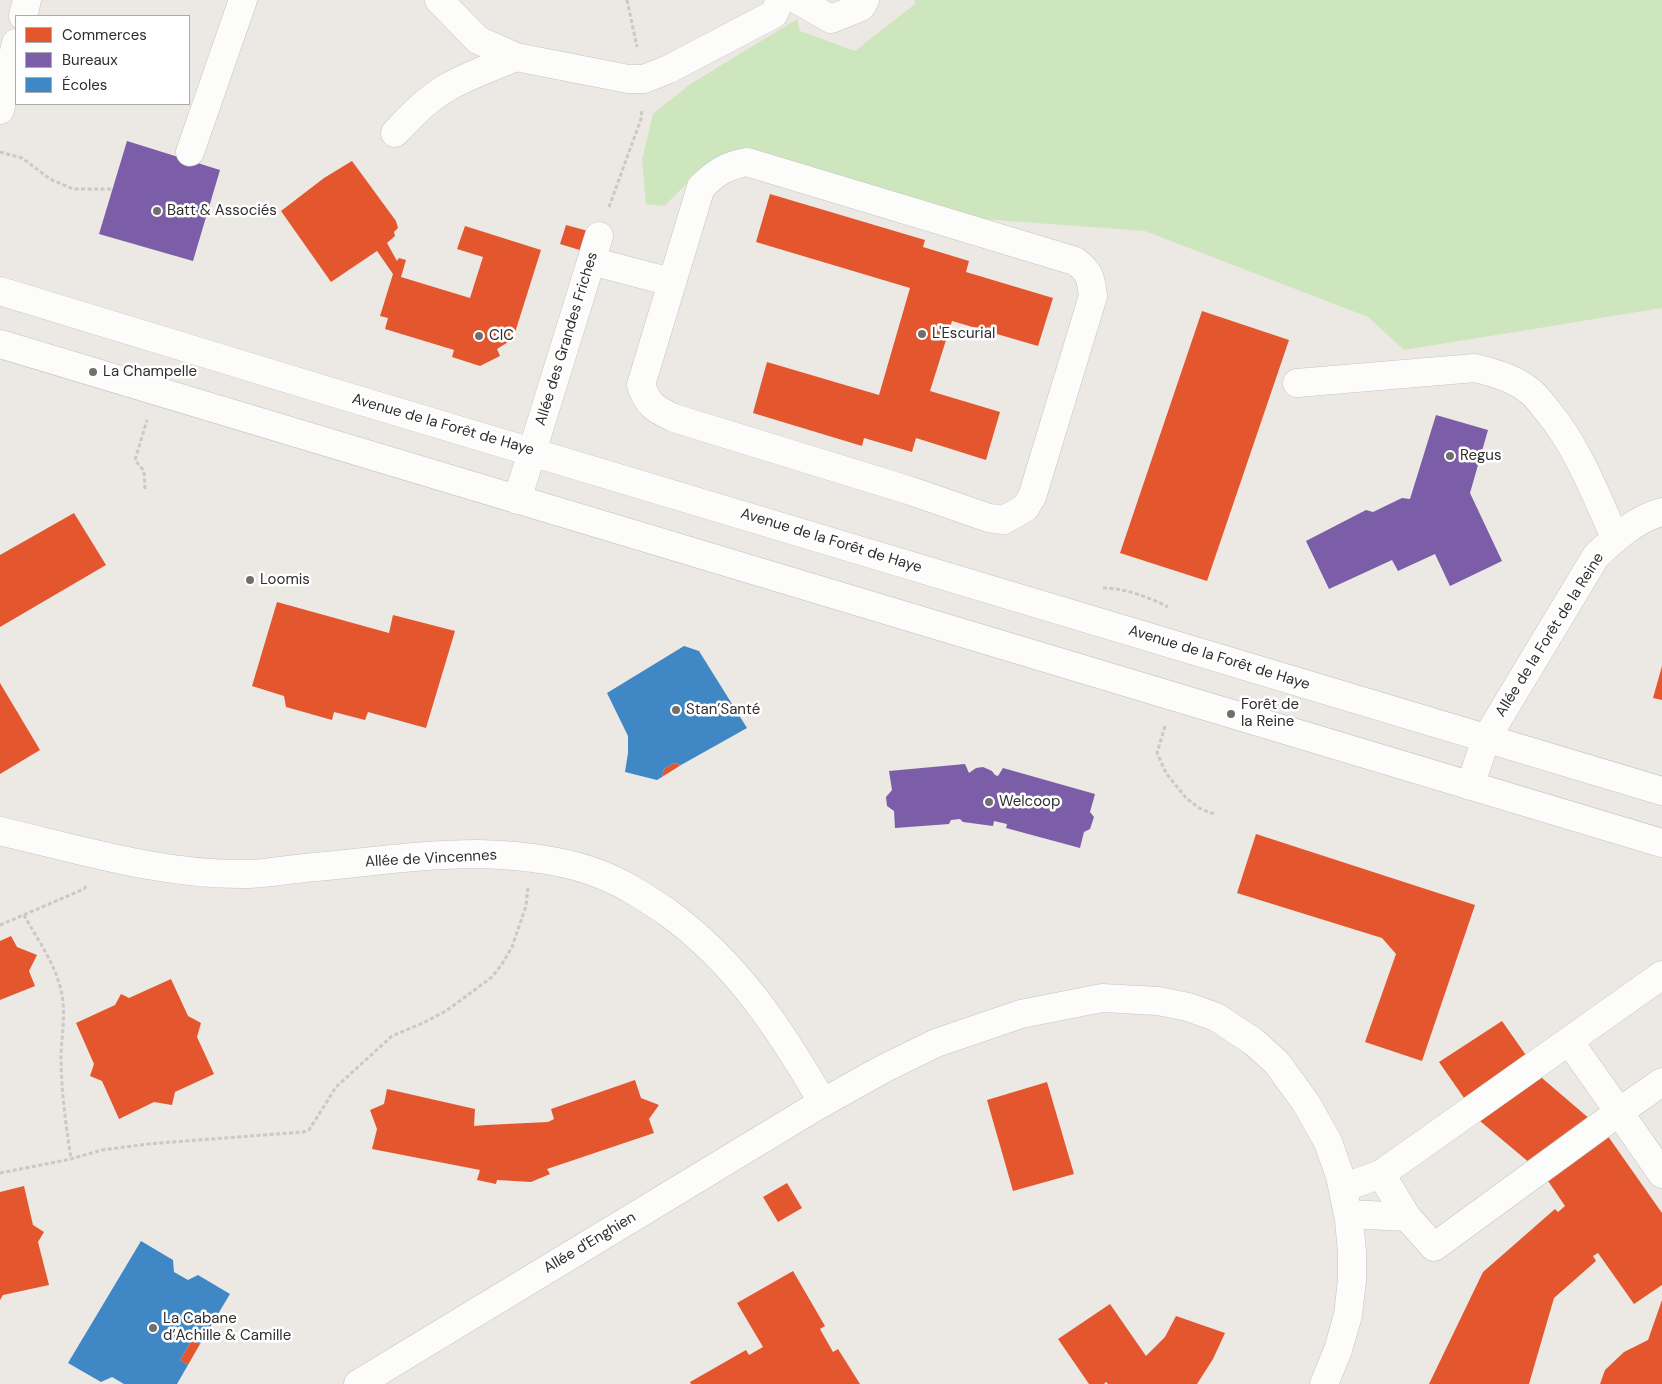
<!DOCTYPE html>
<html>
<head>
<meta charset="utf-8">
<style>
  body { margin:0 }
  #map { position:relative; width:1662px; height:1384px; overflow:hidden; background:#ece8e4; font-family:"DM Sans",sans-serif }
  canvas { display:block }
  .legend { position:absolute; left:15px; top:15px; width:175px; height:90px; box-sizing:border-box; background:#fff; border:1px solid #ababab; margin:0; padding:6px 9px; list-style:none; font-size:15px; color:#2e2e2e }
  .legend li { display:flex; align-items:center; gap:10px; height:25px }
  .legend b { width:25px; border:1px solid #ababab }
</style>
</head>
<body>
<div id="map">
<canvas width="1662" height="1384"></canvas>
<ul class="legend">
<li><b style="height:14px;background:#e4572e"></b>Commerces</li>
<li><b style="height:14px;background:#7b5ea7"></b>Bureaux</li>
<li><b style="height:14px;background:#3f88c5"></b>Écoles</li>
</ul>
</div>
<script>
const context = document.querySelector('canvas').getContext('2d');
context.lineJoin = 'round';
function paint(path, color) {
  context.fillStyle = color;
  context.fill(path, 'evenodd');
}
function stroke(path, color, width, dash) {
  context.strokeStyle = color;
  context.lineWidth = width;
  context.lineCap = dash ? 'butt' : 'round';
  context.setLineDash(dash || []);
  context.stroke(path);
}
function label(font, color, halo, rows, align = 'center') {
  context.font = font + ' "DM Sans",sans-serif';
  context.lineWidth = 5;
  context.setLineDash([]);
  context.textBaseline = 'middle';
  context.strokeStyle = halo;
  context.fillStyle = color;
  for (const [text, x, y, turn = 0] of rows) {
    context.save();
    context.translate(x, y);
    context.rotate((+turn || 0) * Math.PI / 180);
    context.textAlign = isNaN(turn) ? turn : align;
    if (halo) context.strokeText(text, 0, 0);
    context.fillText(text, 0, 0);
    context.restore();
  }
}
paint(new Path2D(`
  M914,0H1662V308L1404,350L1368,317L1145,231L969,218L767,154L708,163L664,206L646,204L642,160L653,114L689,85L797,19L800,31L855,51L915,4Z`), '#cee6be');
paint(new Path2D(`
  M352,161L396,221L398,228L394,232L395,236L387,243L397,261L399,258L406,260L401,277L470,298L483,257L457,249L465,226L541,250L513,339L497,349L500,356L480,366L452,357L454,350L385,329L388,318L380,316L393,274L377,251L331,282L281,211L324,178Z
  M770,194L925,240L923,247L969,261L966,272L1053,298L1038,346L952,321L930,391L1000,412L986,460L916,438L912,452L864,438L862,446L753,413L767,362L879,395L910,288L756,242Z
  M566,225L588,231L583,251L560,244Z
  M1202,311L1289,340L1207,581L1120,553Z
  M74,513L106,565L0,627V555Z
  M277,602L389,633L393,615L455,631L426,728L368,712L365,720L334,712L332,720L286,707L284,696L252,686Z
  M1662,666V700L1653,698Z
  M0,683L40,750L0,774Z
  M674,763L681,765L662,777L664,769Z
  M1256,834L1475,905L1422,1061L1365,1042L1396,954L1382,938L1237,893Z
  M11,936L17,947L37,955L29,971L35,986L0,1000V941Z
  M171,979L188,1016L201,1023L197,1037L214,1074L175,1092L172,1105L154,1102L119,1119L102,1081L90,1076L94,1064L76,1023L115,1005L121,994L129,998Z
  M1502,1021L1542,1078L1605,1132L1662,1213V1285L1634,1304L1598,1253L1593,1256L1596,1261L1554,1298L1529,1384H1429L1483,1272L1555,1209L1558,1212L1565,1206L1544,1175L1480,1121L1439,1062Z
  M635,1080L641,1098L659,1105L649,1119L654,1133L547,1169L550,1174L531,1182L497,1180L496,1184L477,1180L480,1170L372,1149L377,1129L370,1110L384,1104L387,1089L475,1109L474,1126L486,1125L548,1122L554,1119L551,1109Z
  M1047,1082L1074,1174L1013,1191L987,1100Z
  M787,1183L802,1208L778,1222L763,1197Z
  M24,1186L33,1225L44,1232L38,1242L49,1285L3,1295L0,1300V1192Z
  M793,1271L825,1326L820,1329L833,1352L838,1349L860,1384H691L690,1382L746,1350L749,1355L763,1347L737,1303Z
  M1662,1300V1384H1600L1605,1370L1624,1352L1648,1340Z
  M1110,1304L1146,1356L1165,1337L1176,1316L1225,1333L1213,1359L1197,1384H1108L1106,1382L1104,1384H1089L1058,1339Z
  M192,1340L200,1344L188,1365L180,1360Z`), '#e4572e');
paint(new Path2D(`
  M127,141L220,170L193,261L99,234Z
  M1436,415L1488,430L1470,493L1502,561L1450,586L1435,554L1398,571L1392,560L1329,589L1306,541L1366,510L1373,512L1402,498L1410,499Z
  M965,764L969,773L976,768L983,767L992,771L995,775L998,776L1003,768L1095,794L1090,812L1094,817L1090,829L1084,832L1080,848L1006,828L1007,824L994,821L993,826L963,822L960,819L951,820L949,824L895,828L894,811L887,806L886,797L892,790L889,771Z`), '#7b5ea7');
paint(new Path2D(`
  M684,646L699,651L747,728L681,765L674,763L664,769L662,777L657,780L625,772L628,753V736L607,693Z
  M141,1241L173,1260L174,1272L188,1280L198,1275L230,1294L200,1344L192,1340L180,1360L188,1365L177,1384H124L112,1377L101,1382L68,1363Z`), '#3f88c5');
const minor = new Path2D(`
  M439,0L478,40L516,57L628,79H644L669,69L774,14L780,0
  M798,0L831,19L861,7L865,0
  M23,16L27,0
  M0,110L16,43
  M395,133C411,116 427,99 448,87C469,75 493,67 516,57
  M190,152L243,0
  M747,162L1075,261C1090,272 1091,278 1093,296L1032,497L1025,508L1004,520L989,518L908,490L674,418C655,409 648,406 641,385L701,187C717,172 725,166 747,162Z
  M591,261L671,282
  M0,291L338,394L1662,791
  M0,344L1662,843
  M1297,383L1475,368C1495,373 1516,379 1531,392C1537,397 1542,404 1546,409C1578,447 1595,493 1615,538
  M517,500L599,236
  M1470,786L1486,739L1596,556C1615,538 1636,519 1662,512
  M0,831C81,850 165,876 249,874C267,873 286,870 305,868C362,863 420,854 478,854C519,855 563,859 602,875C625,884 646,898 667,912C737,963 780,1029 823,1103
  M1569,1041L1619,1112L1662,1082
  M1381,1174L1407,1217
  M1343,1188L1381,1174L1662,975
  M1348,1214L1407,1217L1434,1247L1619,1112L1662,1174
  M358,1384L815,1107L883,1069L936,1043L1021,1014L1102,998L1158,1001L1188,1007L1216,1017L1254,1042L1277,1063L1306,1103L1328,1142L1340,1176L1349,1220L1352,1252V1280L1348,1315L1338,1350L1324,1384`);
stroke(minor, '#c5c4c5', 29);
stroke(new Path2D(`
  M627,0L637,47
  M0,152L22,158L50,179L73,189H113
  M609,207L641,119L642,109
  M145,489L144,471L135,460L147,420
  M1103,588C1124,588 1149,597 1168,607
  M1165,726L1157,753L1166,773L1186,798L1199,808L1214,814
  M24,915C36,937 52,959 59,983C67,1007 62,1031 61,1056C61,1090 66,1125 71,1159
  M0,925L84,889L87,885
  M0,1173L71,1159L102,1150L148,1144L303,1132L309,1130L336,1087L392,1036L423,1023L446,1011L492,977L502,964L512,947L526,906L528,888`), '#c9c9c8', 3, [4, 2.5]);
stroke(minor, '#fcfcfb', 28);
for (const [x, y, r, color] of [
  [157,211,5,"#706f6e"],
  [922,334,5,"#706f6e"],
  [479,336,5,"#706f6e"],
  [93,372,5,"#706f6e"],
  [1450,456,5,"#706f6e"],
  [250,580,5,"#706f6e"],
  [676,710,5,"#706f6e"],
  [1231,714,5,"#706f6e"],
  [989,802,5,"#706f6e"],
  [153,1328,5,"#706f6e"]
]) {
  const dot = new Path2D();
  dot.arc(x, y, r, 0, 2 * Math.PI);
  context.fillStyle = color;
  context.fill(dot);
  stroke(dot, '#fff', 2);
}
label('15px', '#2e2e2e', '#fff', [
  ["Batt & Associés",167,211],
  ["L'Escurial",932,334],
  ["CIC",489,336],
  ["La Champelle",103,372],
  ["Regus",1460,456],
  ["Loomis",260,580],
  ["Forêt de",1241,705],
  ["la Reine",1241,722],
  ["Stan’Santé",686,710],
  ["Welcoop",999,802],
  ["La Cabane",163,1319],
  ["d’Achille & Camille",163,1336]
], 'left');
label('15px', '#2e2e2e', '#fff', [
  ["Allée des Grandes Friches",567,339,-73],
  ["Avenue de la Forêt de Haye",443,425,16],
  ["Avenue de la Forêt de Haye",831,541,17],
  ["Allée de la Forêt de la Reine",1550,635,-58],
  ["Avenue de la Forêt de Haye",1219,658,17],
  ["Allée de Vincennes",431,859,-3],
  ["Allée d'Enghien",590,1243,-31]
]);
</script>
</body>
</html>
